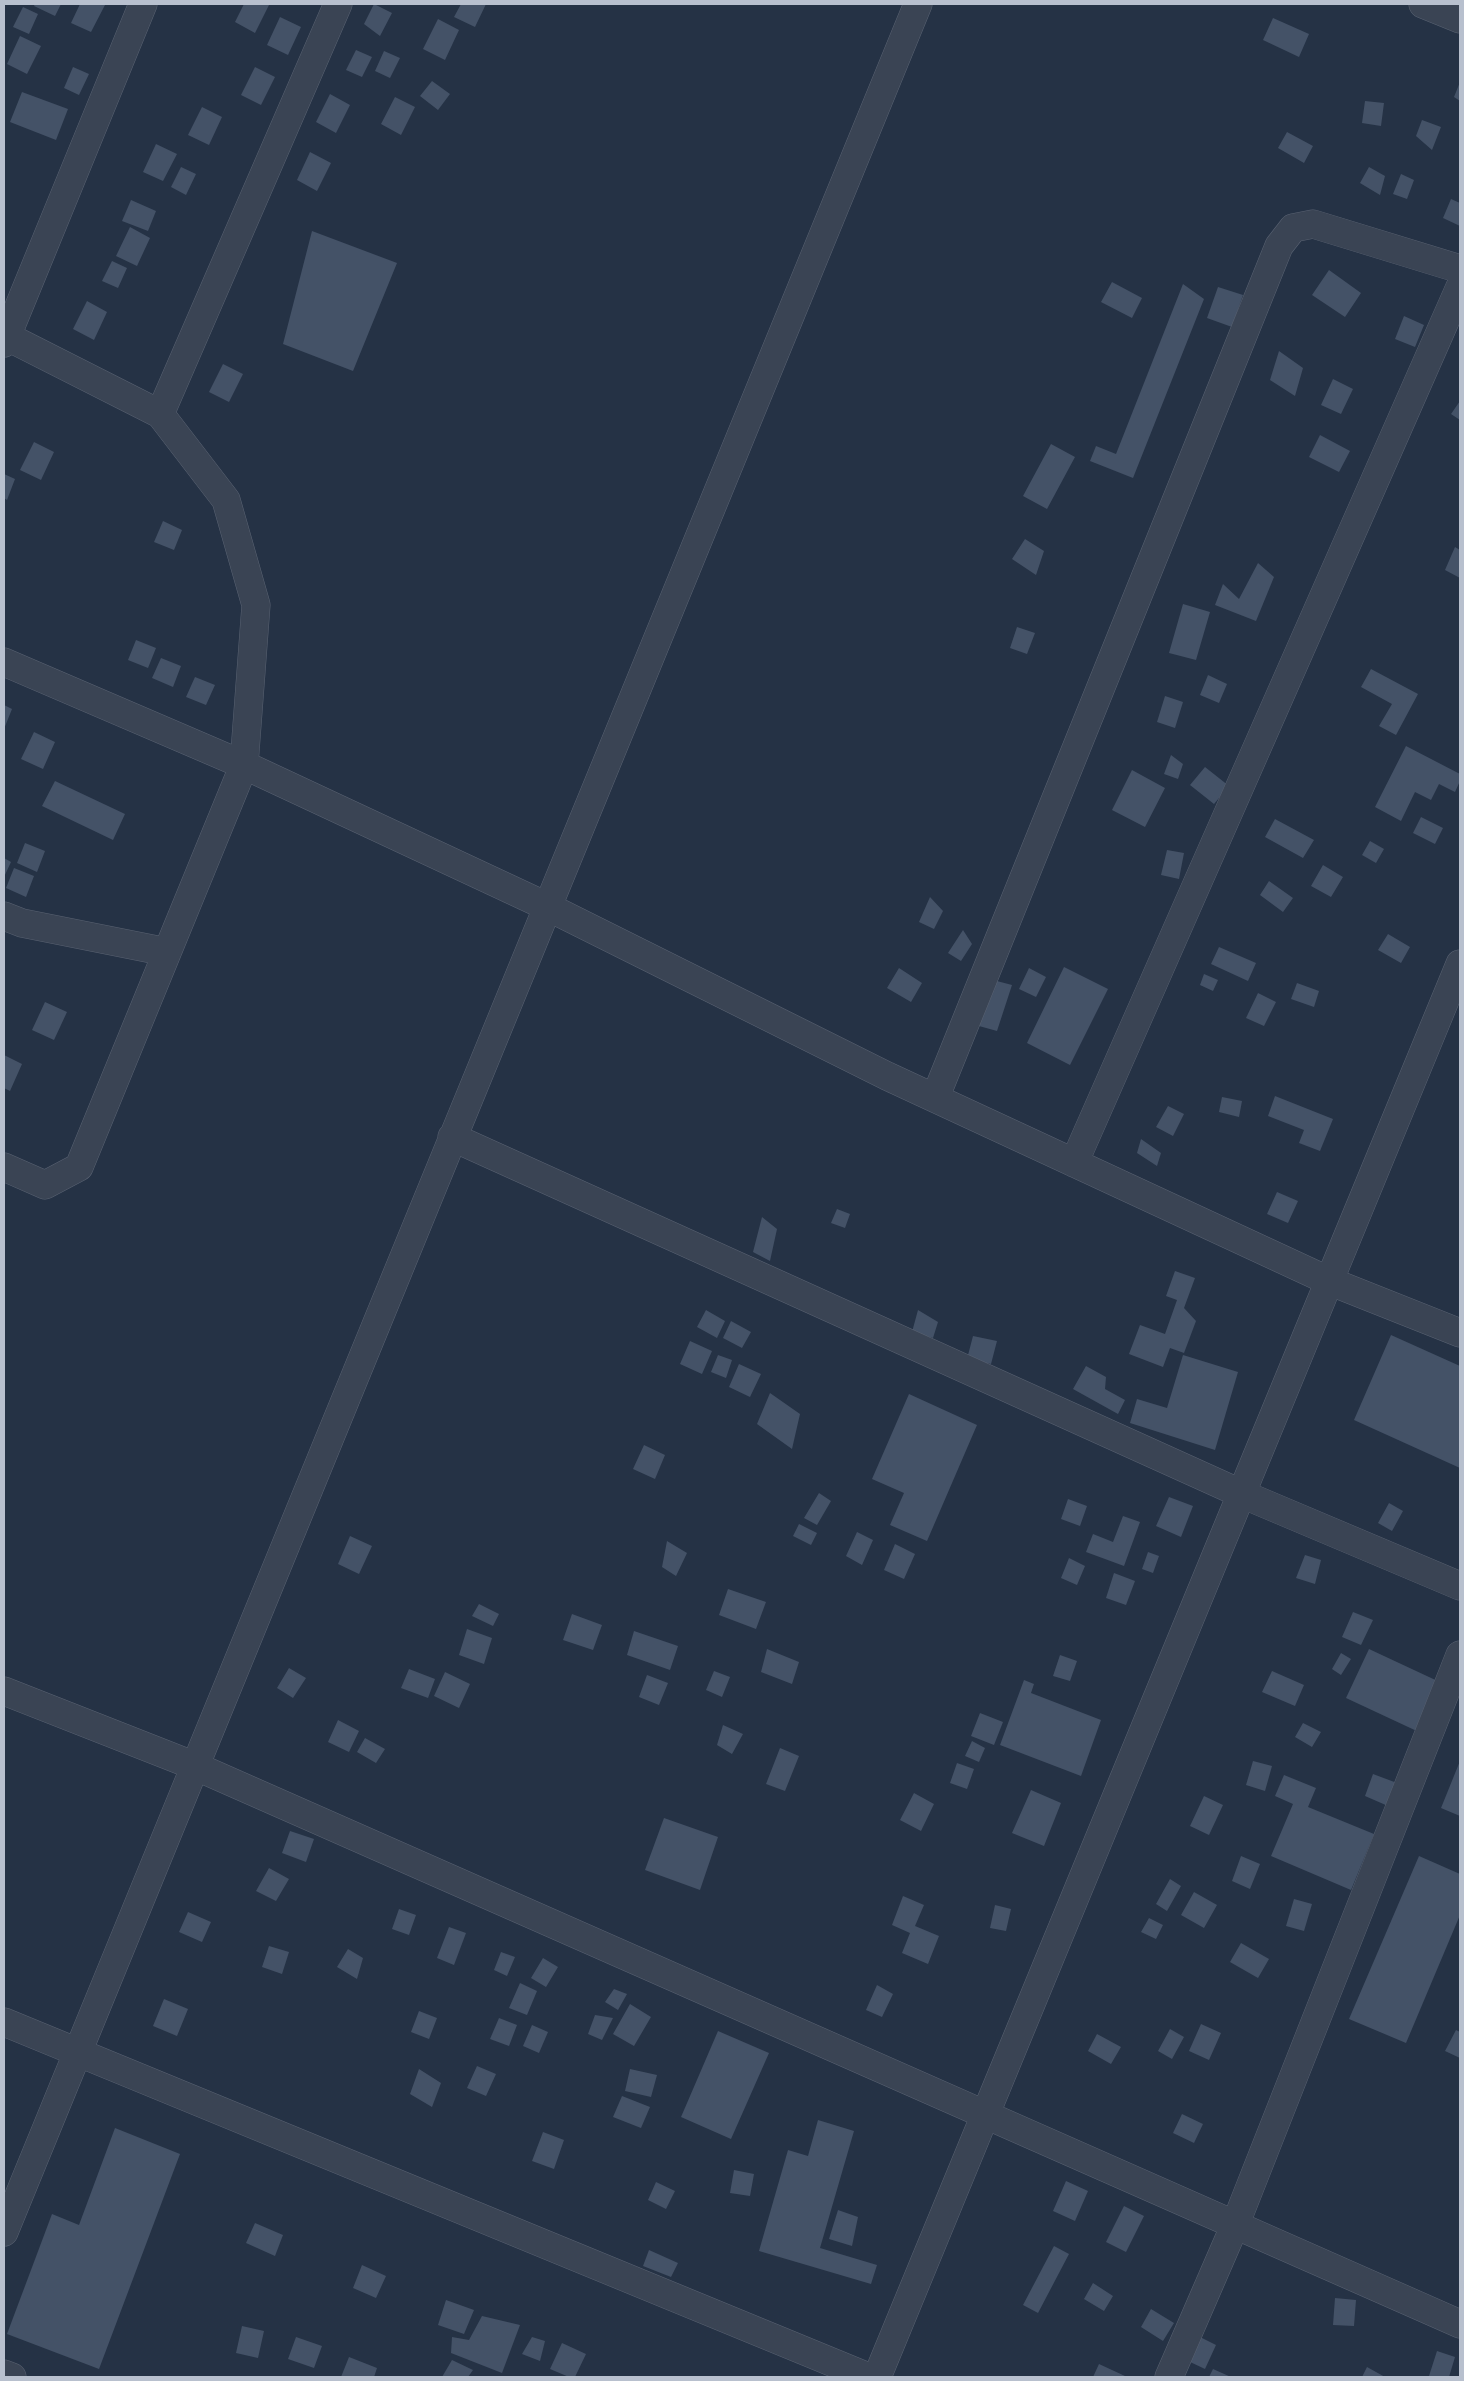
<!DOCTYPE html>
<html>
<head>
<meta charset="utf-8">
<style>
  body { margin:0 }
  #map { position:relative; width:1464px; height:2381px; overflow:hidden; background:#253245; font-family:Karla,sans-serif }
  canvas { display:block }
  .frame { position:absolute; inset:0; border:5px solid #b8c0ce; pointer-events:none }
</style>
</head>
<body>
<div id="map">
<canvas width="1464" height="2381"></canvas>
<div class="frame"></div>
</div>
<script>
const context = document.querySelector('canvas').getContext('2d');
context.lineJoin = 'round';
function paint(path, color) {
  context.fillStyle = color;
  context.fill(path, 'evenodd');
}
function stroke(path, color, width, dash) {
  context.strokeStyle = color;
  context.lineWidth = width;
  context.lineCap = dash ? 'butt' : 'round';
  context.setLineDash(dash || []);
  context.stroke(path);
}
paint(new Path2D(`
  M35,4H61L55,16L34,6Z
  M80,4L105,5L91,32L71,23Z
  M244,4L269,5L255,33L235,22Z
  M374,4L392,13L380,36L364,24Z
  M461,4H486L475,27L454,17Z
  M23,7L38,14L29,34L13,27Z
  M280,17L301,27L288,55L267,45Z
  M1273,18L1309,34L1299,57L1263,40Z
  M438,19L459,30L445,60L423,49Z
  M20,36L41,46L27,74L7,64Z
  M356,50L372,57L362,77L346,70Z
  M384,51L400,58L390,78L375,71Z
  M73,67L89,74L79,95L64,88Z
  M255,67L275,77L261,105L241,95Z
  M432,81L450,94L438,110L420,96Z
  M1460,82V101L1454,97Z
  M22,92L68,109L56,140L10,122Z
  M330,94L350,105L336,133L316,122Z
  M395,97L415,107L401,135L381,124Z
  M1365,101L1384,103L1381,126L1362,123Z
  M202,107L222,117L209,145L188,135Z
  M1422,120L1441,127L1432,150L1416,136Z
  M1287,132L1313,146L1304,163L1278,148Z
  M156,144L177,154L163,181L143,172Z
  M310,152L331,163L317,191L297,180Z
  M181,167L196,174L186,195L171,187Z
  M1369,167L1385,176L1380,195L1360,183Z
  M1401,174L1414,180L1407,199L1393,194Z
  M1451,199L1460,203V226L1443,218Z
  M131,200L156,211L148,231L122,221Z
  M130,227L150,238L137,266L116,256Z
  M312,231L397,263L353,371L283,344Z
  M112,261L127,268L118,288L102,281Z
  M1329,270L1361,293L1345,317L1312,295Z
  M1112,282L1142,298L1132,318L1101,302Z
  M1183,284L1204,299L1133,478L1090,461L1096,446L1116,454Z
  M1218,287L1243,295L1232,327L1207,318Z
  M87,301L107,312L94,340L73,329Z
  M1404,316L1424,325L1415,347L1395,339Z
  M1279,351L1303,368L1295,396L1270,380Z
  M223,364L243,374L229,402L209,392Z
  M1333,379L1353,389L1341,414L1321,405Z
  M1460,401V420L1451,414Z
  M1320,435L1350,451L1339,472L1309,457Z
  M34,442L54,452L41,480L20,470Z
  M1051,444L1075,457L1047,509L1023,496Z
  M4,474L15,479L7,500L4,498Z
  M163,521L182,530L174,550L154,542Z
  M1025,539L1044,551L1036,575L1012,559Z
  M1455,547L1460,550V578L1445,570Z
  M1258,563L1274,577L1256,621L1215,605L1223,584L1239,599Z
  M1183,604L1210,612L1196,660L1169,653Z
  M1017,627L1035,633L1027,654L1010,648Z
  M136,640L156,648L148,668L128,660Z
  M161,658L181,666L173,687L152,678Z
  M1371,669L1418,694L1396,735L1379,726L1392,704L1361,687Z
  M1208,675L1227,684L1219,703L1200,695Z
  M195,677L215,685L206,705L186,697Z
  M1165,696L1183,702L1175,728L1157,722Z
  M4,705L12,709L4,729Z
  M34,732L55,742L43,769L21,759Z
  M1406,746L1460,774V781L1455,792L1439,784L1431,800L1415,792L1401,821L1375,807Z
  M1171,755L1183,764L1178,779L1164,774Z
  M1205,767L1229,786L1214,804L1190,785Z
  M1132,770L1165,788L1145,827L1112,810Z
  M55,781L125,814L113,840L42,806Z
  M1421,817L1443,828L1435,844L1413,833Z
  M1275,819L1314,840L1303,858L1265,837Z
  M1370,841L1384,849L1376,863L1362,855Z
  M25,843L45,851L37,872L17,863Z
  M1167,850L1184,853L1179,879L1161,875Z
  M4,858L11,862L4,877Z
  M1323,865L1343,877L1331,897L1311,886Z
  M14,868L34,876L26,897L6,888Z
  M1269,881L1293,898L1283,912L1260,895Z
  M930,897L943,911L934,929L919,922Z
  M963,930L972,944L961,961L948,953Z
  M1388,934L1410,947L1401,963L1378,950Z
  M1219,947L1256,963L1248,981L1211,964Z
  M1064,967L1108,989L1070,1065L1027,1043Z
  M899,968L922,983L911,1002L887,988Z
  M1029,968L1046,977L1036,997L1019,989Z
  M1204,974L1218,980L1213,991L1200,985Z
  M993,980L1012,985L997,1031L979,1026Z
  M1297,983L1319,991L1314,1007L1291,999Z
  M1258,993L1276,1002L1264,1026L1246,1018Z
  M45,1002L67,1012L54,1040L32,1030Z
  M4,1055L22,1064L10,1091L4,1088Z
  M1275,1096L1333,1119L1320,1151L1299,1143L1304,1130L1268,1116Z
  M1222,1097L1242,1101L1239,1117L1219,1112Z
  M1168,1106L1184,1114L1173,1136L1156,1127Z
  M1141,1139L1161,1153L1157,1166L1137,1153Z
  M1277,1192L1298,1201L1288,1223L1267,1214Z
  M837,1209L850,1214L845,1228L831,1223Z
  M762,1217L777,1229L770,1261L753,1252Z
  M1175,1271L1195,1278L1184,1308L1196,1321L1184,1353L1170,1348L1163,1367L1129,1354L1140,1325L1165,1334L1177,1300L1166,1296Z
  M706,1310L725,1321L717,1338L697,1327Z
  M918,1310L938,1322L933,1338L912,1332Z
  M731,1321L751,1332L742,1348L723,1338Z
  M1391,1335L1460,1366V1468L1354,1420Z
  M973,1336L997,1341L991,1364L967,1359Z
  M690,1341L712,1351L702,1374L680,1364Z
  M718,1355L732,1360L726,1378L711,1372Z
  M1183,1355L1238,1372L1215,1450L1130,1423L1137,1399L1167,1408Z
  M739,1364L761,1374L750,1397L729,1387Z
  M1086,1366L1106,1377L1105,1389L1125,1400L1118,1414L1073,1389Z
  M770,1393L800,1414L792,1449L757,1424Z
  M909,1394L977,1425L927,1541L890,1525L904,1493L872,1479Z
  M644,1445L665,1455L655,1479L633,1469Z
  M819,1493L831,1501L817,1525L804,1518Z
  M1169,1497L1193,1506L1181,1537L1156,1526Z
  M1068,1499L1087,1506L1080,1526L1061,1519Z
  M1389,1503L1403,1511L1392,1531L1378,1523Z
  M1123,1516L1140,1522L1124,1566L1086,1552L1093,1534L1113,1542Z
  M799,1524L817,1533L811,1545L793,1536Z
  M857,1532L873,1540L862,1565L846,1556Z
  M350,1536L372,1546L359,1574L338,1564Z
  M667,1541L687,1553L676,1576L662,1567Z
  M895,1544L915,1554L904,1579L884,1570Z
  M1148,1552L1159,1556L1153,1573L1142,1569Z
  M1305,1555L1321,1560L1315,1584L1296,1578Z
  M1069,1558L1085,1566L1077,1585L1061,1578Z
  M1114,1573L1135,1581L1126,1605L1106,1598Z
  M728,1589L766,1602L756,1629L719,1615Z
  M479,1604L499,1614L493,1626L472,1616Z
  M1353,1612L1373,1620L1361,1645L1342,1637Z
  M572,1614L602,1625L593,1650L563,1640Z
  M467,1629L492,1638L484,1664L459,1655Z
  M634,1631L678,1646L670,1670L627,1655Z
  M767,1649L799,1662L792,1684L761,1672Z
  M1369,1649L1444,1684L1421,1733L1346,1698Z
  M1341,1653L1351,1659L1341,1675L1332,1669Z
  M1060,1655L1077,1661L1070,1681L1053,1676Z
  M289,1668L306,1678L293,1698L277,1688Z
  M409,1669L435,1679L428,1698L401,1688Z
  M714,1671L730,1677L722,1697L706,1690Z
  M1272,1671L1304,1685L1295,1706L1262,1692Z
  M445,1672L470,1684L459,1708L434,1696Z
  M647,1675L668,1683L659,1705L639,1697Z
  M1024,1680L1034,1684L1031,1693L1101,1720L1081,1776L1000,1745Z
  M980,1713L1003,1722L994,1745L971,1736Z
  M338,1720L359,1731L349,1752L328,1742Z
  M1303,1723L1321,1732L1312,1747L1295,1737Z
  M723,1725L743,1734L732,1754L717,1745Z
  M365,1738L385,1749L376,1763L357,1752Z
  M972,1741L985,1748L979,1762L965,1756Z
  M780,1748L799,1756L785,1791L766,1784Z
  M1253,1761L1272,1766L1265,1791L1246,1785Z
  M1460,1761V1816L1441,1808Z
  M957,1763L974,1769L967,1789L950,1783Z
  M1373,1774L1397,1783L1388,1806L1365,1796Z
  M1284,1775L1316,1788L1308,1807L1374,1834L1351,1890L1271,1856L1293,1804L1275,1796Z
  M1031,1790L1061,1803L1044,1846L1012,1833Z
  M914,1793L934,1804L921,1831L900,1820Z
  M1204,1796L1223,1805L1209,1835L1190,1826Z
  M664,1818L718,1837L700,1890L645,1870Z
  M290,1831L314,1839L306,1862L282,1853Z
  M1241,1856L1260,1864L1250,1889L1232,1881Z
  M1419,1856L1460,1874V1915L1406,2043L1349,2019Z
  M269,1868L289,1879L276,1901L256,1891Z
  M1170,1879L1181,1886L1167,1911L1156,1904Z
  M1194,1892L1217,1905L1204,1928L1181,1915Z
  M903,1896L924,1905L915,1926L939,1936L928,1964L902,1953L910,1933L892,1925Z
  M1294,1899L1312,1904L1304,1931L1286,1926Z
  M995,1905L1011,1909L1006,1931L990,1928Z
  M399,1909L416,1915L409,1935L392,1929Z
  M188,1912L211,1922L202,1942L179,1932Z
  M1149,1918L1163,1925L1156,1939L1141,1932Z
  M449,1927L466,1933L454,1965L437,1958Z
  M1241,1943L1269,1959L1258,1978L1230,1962Z
  M269,1946L289,1952L282,1974L262,1967Z
  M348,1949L363,1958L357,1979L337,1967Z
  M501,1952L515,1957L507,1976L494,1970Z
  M543,1958L558,1967L546,1987L531,1978Z
  M520,1983L537,1991L527,2015L509,2008Z
  M877,1985L893,1994L882,2017L866,2010Z
  M614,1989L627,1994L618,2010L605,2002Z
  M164,1999L188,2009L177,2036L153,2026Z
  M630,2004L651,2017L634,2046L613,2034Z
  M419,2011L437,2018L429,2039L411,2032Z
  M595,2015L613,2018L602,2040L588,2034Z
  M499,2018L517,2025L509,2046L490,2039Z
  M1201,2024L1221,2033L1209,2060L1189,2051Z
  M532,2025L548,2032L539,2053L523,2046Z
  M1170,2029L1184,2037L1172,2059L1158,2051Z
  M1456,2030L1460,2032V2058L1445,2051Z
  M718,2031L769,2053L731,2139L681,2117Z
  M1097,2034L1121,2047L1111,2064L1088,2051Z
  M477,2066L496,2074L486,2096L467,2088Z
  M419,2069L441,2083L432,2107L410,2094Z
  M630,2069L657,2075L651,2097L625,2091Z
  M622,2096L650,2107L641,2128L613,2117Z
  M1182,2114L1203,2124L1194,2143L1173,2133Z
  M818,2120L854,2131L820,2248L877,2265L871,2284L759,2251L788,2150L808,2156Z
  M115,2128L180,2154L99,2369L7,2334L52,2214L79,2225Z
  M543,2132L564,2140L554,2169L532,2161Z
  M734,2170L754,2174L750,2196L730,2193Z
  M1066,2181L1088,2191L1075,2221L1053,2211Z
  M656,2182L675,2191L666,2209L648,2200Z
  M1124,2206L1144,2216L1126,2252L1106,2242Z
  M838,2210L858,2217L852,2246L829,2239Z
  M255,2223L283,2235L275,2256L246,2243Z
  M1054,2246L1069,2254L1038,2313L1023,2305Z
  M649,2250L678,2263L671,2277L643,2266Z
  M362,2265L386,2276L376,2298L353,2288Z
  M1093,2283L1113,2296L1104,2311L1084,2299Z
  M1335,2298L1356,2300L1354,2326L1333,2325Z
  M446,2300L474,2310L464,2334L438,2325Z
  M1151,2309L1174,2323L1163,2341L1141,2327Z
  M482,2316L520,2325L502,2373L451,2353L452,2337L469,2340Z
  M242,2326L264,2331L258,2358L236,2353Z
  M296,2337L322,2346L314,2368L288,2359Z
  M532,2337L545,2341L540,2361L522,2354Z
  M1200,2337L1216,2345L1205,2369L1188,2361Z
  M562,2343L586,2354L575,2377H569L550,2369Z
  M1437,2351L1455,2357L1449,2377L1429,2376Z
  M349,2357L377,2368L374,2377H341Z
  M452,2360L473,2370L468,2377H442Z
  M1099,2364L1125,2376L1124,2377H1093Z
  M1367,2367L1385,2377H1362Z
  M1213,2369L1231,2377H1209Z`), '#445267');
const minor = new Path2D(`
  M1423,4L1460,19
  M4,335L160,414L226,500L256,605L244,765L79,1167L45,1185L4,1167
  M4,343L143,4
  M160,414L338,4
  M4,662L244,765L546,906L887,1076L1329,1281L1460,1333
  M4,916L22,923L167,952
  M935,1098L1279,246L1293,228L1313,224L1460,269
  M452,1137L1242,1494L1460,1586
  M1074,1163L1460,287
  M4,1691L195,1766L1460,2324
  M4,2022L868,2377
  M4,2232L918,4
  M4,2374L12,2377
  M877,2377L1460,964
  M1169,2377L1235,2225L1460,1655`);
stroke(minor, '#596272', 29);
stroke(minor, '#3a4454', 28);
</script>
</body>
</html>
